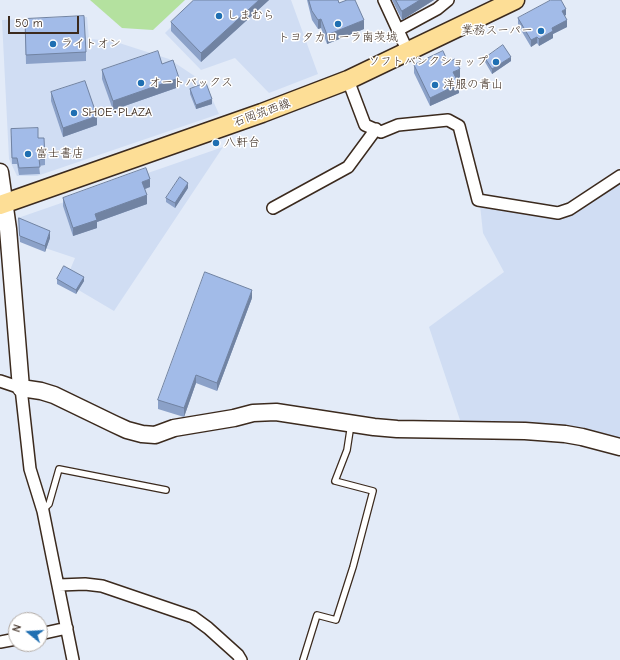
<!DOCTYPE html>
<html>
<head>
<meta charset="utf-8">
<style>
  body { margin:0 }
  #map { position:relative; width:620px; height:660px; overflow:hidden; background:#e3ebf8; font-family:"Comic Neue",sans-serif }
  canvas { display:block }
  .north { position:absolute; left:8px; top:612px; width:40px; height:40px; box-sizing:border-box; background:#fff; border:1px solid #b1aaa5; border-radius:50%; rotate:288deg; font-size:11px; font-weight:700; line-height:16px; text-align:center; color:#3b2a1e }
  .north::after { content:''; display:block; margin:auto; width:14px; height:18px; background:#1f6fb2; clip-path:polygon(50% 0,100% 100%,50% 72%,0 100%) }
  .scale { position:absolute; left:8px; top:16px; width:71px; height:18px; box-sizing:border-box; border:2px solid #3b2a1e; border-top:0; padding-left:5px; font-size:12px; line-height:14px; white-space:nowrap; color:#3b2a1e; -webkit-text-stroke:3px #fff; paint-order:stroke }
</style>
</head>
<body>
<div id="map">
<canvas width="620" height="660"></canvas>
<div class="north">N</div>
<div class="scale">50 m</div>
</div>
<script>
const context = document.querySelector('canvas').getContext('2d');
context.lineJoin = 'round';
function paint(path, color) {
  context.fillStyle = color;
  context.fill(path, 'evenodd');
}
function stroke(path, color, width, dash) {
  context.strokeStyle = color;
  context.lineWidth = width;
  context.lineCap = dash ? 'butt' : 'round';
  context.setLineDash(dash || []);
  context.stroke(path);
}
function label(font, color, halo, rows, align = 'center') {
  context.font = font + ' "Comic Neue","Klee One",sans-serif';
  context.lineWidth = 3;
  context.setLineDash([]);
  context.textBaseline = 'middle';
  context.strokeStyle = halo;
  context.fillStyle = color;
  for (const [text, x, y, turn = 0] of rows) {
    context.save();
    context.translate(x, y);
    context.rotate((+turn || 0) * Math.PI / 180);
    context.textAlign = isNaN(turn) ? turn : align;
    if (halo) context.strokeText(text, 0, 0);
    context.fillText(text, 0, 0);
    context.restore();
  }
}
paint(new Path2D(`
  M198,0H291L318,74L269,93L235,58L201,70L165,33Z
  M87,17L89,39L113,41L169,59L196,77L208,90L219,114L37,176H17L9,159L2,20Z
  M223,147L114,311L65,282L75,258L15,238L18,218Z
  M620,182V441L461,423L429,327L504,272L483,233L480,205L559,218L575,211Z`), '#d0ddf3');
paint(new Path2D(`
  M90,0H185L153,30L122,28Z`), '#b4e19f');
const lane = new Path2D(`
  M43,510L49,504L59,469L166,490
  M303,660L317,615L336,620L353,567L373,491L335,481L347,450L351,424`);
const street = new Path2D(`
  M384,0L408,52
  M398,30L437,9L448,0
  M348,80L365,125L381,132L398,125L448,120L459,126L478,200L558,213L570,209L620,176
  M273,208L348,167L376,129
  M0,381L21,388L30,469L43,511L49,541L73,660
  M59,585L85,584L102,586L193,617L208,628L238,655L241,660
  M40,634L67,628
  M0,642L16,639`);
const secondary = new Path2D(`
  M0,172L8,229L21,388L41,391L54,395L114,424L127,430L142,434L155,435L174,428L234,418L253,413L276,412L374,427L397,429L525,431L565,434L582,437L620,447`);
const primary = new Path2D(`
  M0,205L262,113L348,80L515,0`);
stroke(lane, '#3b2a1e', 8);
stroke(street, '#3b2a1e', 14);
stroke(secondary, '#3b2a1e', 19);
stroke(primary, '#3b2a1e', 21);
stroke(lane, '#fff', 5.5);
stroke(street, '#fff', 11);
stroke(secondary, '#fff', 16);
stroke(primary, '#fdde96', 18);
paint(new Path2D(`
  M194,0H269L201,62L171,31V22Z
  M307,0H338L339,3L364,29L327,44L321,28L318,29L312,20Z
  M392,0H434L402,20Z
  M566,15L564,16L567,27L553,34V38L539,46L537,43L531,47L518,25V18Z
  M25,19L86,52V61L26,64Z
  M485,58L511,61L492,74L485,62Z
  M448,62L460,77L457,79L459,93L430,106L414,73V65Z
  M162,64L179,87L113,110L102,79V70Z
  M190,89L212,104L196,109L190,94Z
  M51,92L97,125L63,137L51,101Z
  M11,136L38,138L45,159V165L39,166L40,174L19,175L17,164H12Z
  M150,187L145,189L147,204L97,222V228L73,236L63,206V198Z
  M188,188L175,208L166,202V198Z
  M19,218L50,238L45,252L20,242Z
  M57,279L84,281L76,294L57,284Z
  M252,298L217,391L196,383L184,417L158,409V400Z`), '#8ba1c8');
paint(new Path2D(`
  M259,0H269L201,62V53Z
  M420,0H434L402,20V11Z
  M566,9V15L562,17V11Z
  M321,19V28L318,29V20Z
  M364,20V29L327,44V35Z
  M567,20V27L553,34V38L539,46V39L552,28Z
  M537,37V43L531,47V40Z
  M511,57V61L492,74V69Z
  M460,69V77L453,80V72Z
  M179,78V87L113,110V101Z
  M459,84V93L430,106V98Z
  M212,99V104L196,109V105Z
  M97,116V125L63,137V128Z
  M150,179V187L142,190V182Z
  M188,183V188L175,208V203Z
  M147,195V204L97,222V228L73,236V228L95,214Z
  M50,231V238L45,252V246Z
  M84,277V281L76,294V290Z
  M252,290V298L217,391V383Z
  M196,375V383L184,417V408Z`), '#7183a2');
const building = new Path2D(`
  M194,0H259L201,53L171,22Z
  M309,0H338L339,3L347,0H355L364,20L327,35L321,19L318,20L312,11Z
  M396,0H420L402,11Z
  M551,0H561L566,9L562,11L567,20L552,28L553,31L539,39L537,37L531,40L518,18Z
  M84,16L86,52L26,55L25,19Z
  M503,45L511,57L492,69L485,58Z
  M158,51L162,64L173,60L179,78L113,101L102,70Z
  M443,51L448,62L455,59L460,69L453,72L459,84L430,98L414,65Z
  M85,81L97,116L63,128L51,92Z
  M206,83L212,99L196,105L190,89Z
  M38,128V138H44L45,159H39L40,167L19,168L17,158H12L11,129Z
  M146,168L150,179L142,182L147,195L95,214L97,220L73,228L63,198Z
  M180,177L188,183L175,203L166,198Z
  M19,218L50,231L45,246L20,236Z
  M64,266L84,277L76,290L57,279Z
  M205,272L252,290L217,383L196,375L184,408L158,400Z`);
paint(building, '#a2bbe8');
stroke(building, '#7183a2', 1);
for (const [x, y, r, color] of [
  [219,16,4,"#1f6fb2"],
  [338,24,4,"#1f6fb2"],
  [541,31,4,"#1f6fb2"],
  [53,44,4,"#1f6fb2"],
  [496,62,4,"#1f6fb2"],
  [141,83,4,"#1f6fb2"],
  [435,85,4,"#1f6fb2"],
  [74,113,4,"#1f6fb2"],
  [216,143,4,"#1f6fb2"],
  [28,154,4,"#1f6fb2"]
]) {
  const dot = new Path2D();
  dot.arc(x, y, r, 0, 2 * Math.PI);
  context.fillStyle = color;
  context.fill(dot);
  stroke(dot, '#fff', 1.5);
}
label('12px', '#3b2a1e', '#fff', [
  ["しまむら",227,16],
  ["業務スーパー",533,31,"right"],
  ["トヨタカローラ南茨城",338,38,"center"],
  ["ライトオン",61,44],
  ["ソフトバンクショップ",488,62,"right"],
  ["オートバックス",149,83],
  ["洋服の青山",443,85],
  ["SHOE･PLAZA",82,113],
  ["八軒台",224,143],
  ["富士書店",36,154]
], 'left');
label('12px', '#3b2a1e', '#fff', [
  ["石岡筑西線",262,113,-20]
]);
</script>
</body>
</html>
